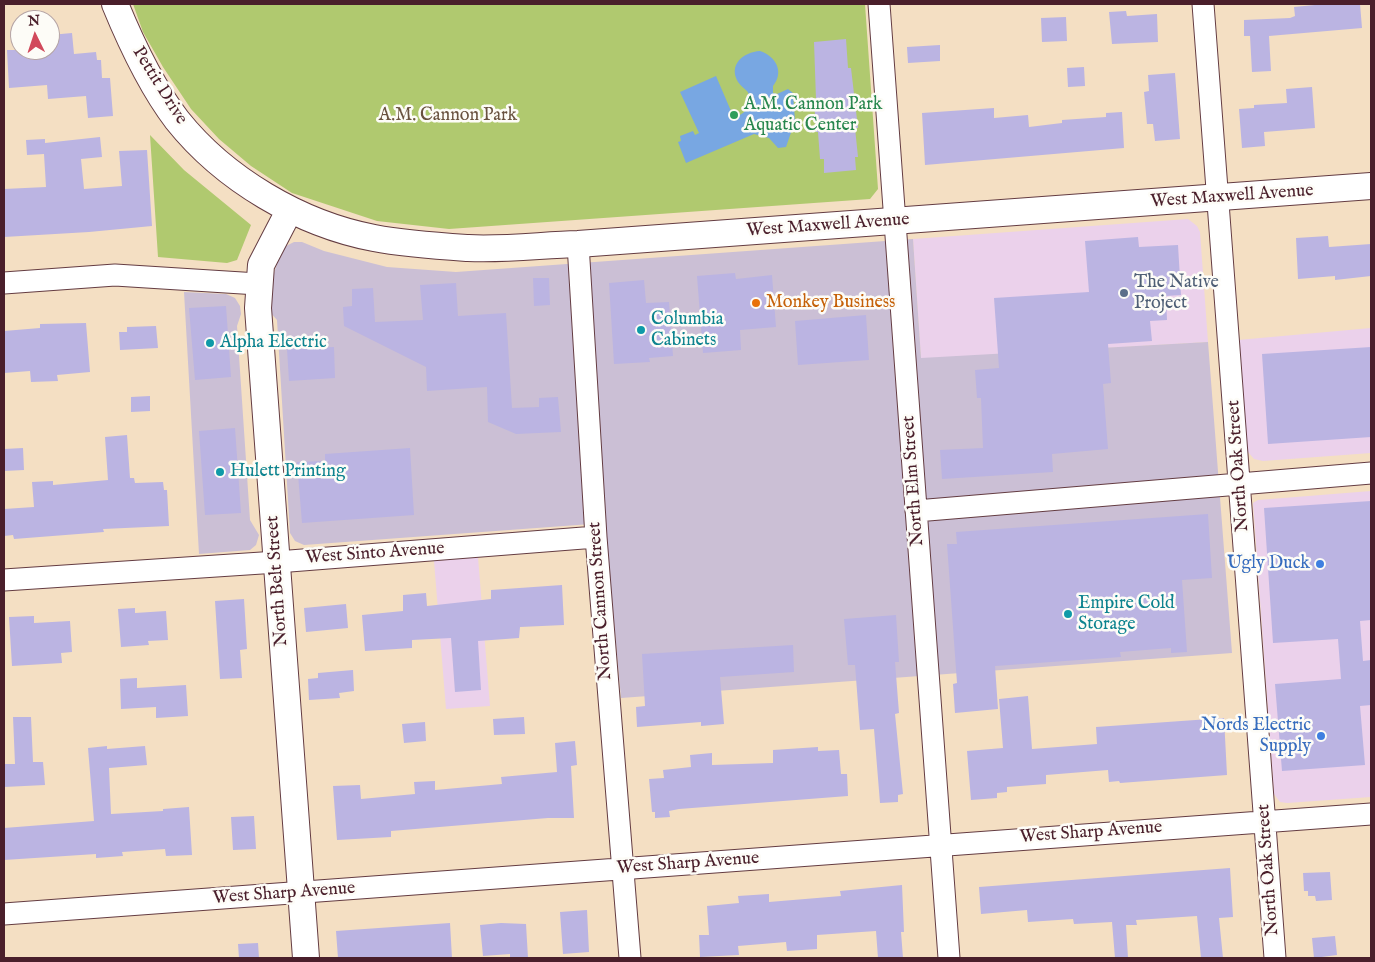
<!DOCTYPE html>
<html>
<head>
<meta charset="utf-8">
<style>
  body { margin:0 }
  #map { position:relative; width:1375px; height:962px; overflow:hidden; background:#f4dfc3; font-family:"IM FELL English",serif }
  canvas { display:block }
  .frame { position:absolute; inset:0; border:5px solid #4a1f2b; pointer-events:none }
  .north { position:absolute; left:10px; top:10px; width:50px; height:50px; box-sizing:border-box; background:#fdfcf7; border:1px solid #b5a4a5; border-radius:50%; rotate:356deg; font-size:14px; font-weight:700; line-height:20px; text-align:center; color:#4a1f2b }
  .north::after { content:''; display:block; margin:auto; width:18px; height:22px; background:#d1495b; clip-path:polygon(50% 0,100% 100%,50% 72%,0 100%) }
</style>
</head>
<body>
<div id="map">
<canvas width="1375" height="962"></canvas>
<div class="frame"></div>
<div class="north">N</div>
</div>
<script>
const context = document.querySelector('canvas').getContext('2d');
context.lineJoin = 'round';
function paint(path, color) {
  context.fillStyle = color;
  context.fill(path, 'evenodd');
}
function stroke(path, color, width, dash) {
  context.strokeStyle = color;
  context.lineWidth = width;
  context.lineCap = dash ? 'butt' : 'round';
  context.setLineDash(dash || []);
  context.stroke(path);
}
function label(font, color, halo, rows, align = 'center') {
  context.font = font + ' "IM FELL English",serif';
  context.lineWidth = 5;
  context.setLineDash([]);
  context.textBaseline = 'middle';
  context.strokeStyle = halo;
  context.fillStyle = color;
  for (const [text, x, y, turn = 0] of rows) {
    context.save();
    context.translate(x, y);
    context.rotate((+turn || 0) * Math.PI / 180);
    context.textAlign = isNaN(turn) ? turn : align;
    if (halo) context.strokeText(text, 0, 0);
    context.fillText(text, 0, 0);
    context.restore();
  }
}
paint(new Path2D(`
  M1188,219L1197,226L1200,232L1208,342L921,359L913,239Z
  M1371,328V453L1263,461L1254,459L1248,452L1246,442L1238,340Z
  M1371,491V797L1287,803L1280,802L1274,794L1253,503L1258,500Z
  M478,557L490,706L446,709L434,561Z`), '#ebd1eb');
paint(new Path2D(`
  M913,239L921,358L1208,342L1232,653L621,698L605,523L304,545L295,541L290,533L277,320L269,311V289L279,257L286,246L294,242H302L324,251L387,267L456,272Z
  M184,292L226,294L235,298L240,306L241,314L237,326L250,520L259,535L256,545L250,550L199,554Z`), '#cbbfd5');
paint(new Path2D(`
  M133,4H865L878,189L870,199L449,229L377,221L292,193L251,166L219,139L191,109L163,67L143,32Z
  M150,135L184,170L251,225L237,260L227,263L158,257Z`), '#b0c96f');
paint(new Path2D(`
  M760,51C775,56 785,71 773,86V93L777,94L788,89L793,93L795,121L786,147L778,148L769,138L754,134L686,163L678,142L681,141L680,136L693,131L695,135L699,133L680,92L716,76L734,118C745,114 756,103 747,91C744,88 741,86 738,82C728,65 743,52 760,51Z`), '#78a7e2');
paint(new Path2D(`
  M1325,4H1360L1362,28L1269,36L1271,71L1252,72L1250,36H1244V20L1290,18L1295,16L1294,7Z
  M1126,11L1127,16L1157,14L1158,42L1112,44L1109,12Z
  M1066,17L1067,41L1042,42L1041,18Z
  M72,33L74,54L96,52L97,60H101L102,78H110L113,116L88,118L86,96L48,99L47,85L9,88L7,50H50V35Z
  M846,39L848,68H851L858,128H855L858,157H855L856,170L824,173V159H820L818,132H816L814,99H816L814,42Z
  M940,45V61L908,63L907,47Z
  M1084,67L1085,86L1068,87L1067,68Z
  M1175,73L1180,139L1155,141L1153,124H1147L1144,92L1149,91L1148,75Z
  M1312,87L1315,128L1264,132L1265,146L1242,148L1239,109L1254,108V105L1287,103L1286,89Z
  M994,108V118L1028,115L1029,127L1062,123V120L1106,117V113L1122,112L1124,148L925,165L922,113Z
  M100,137L102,157L81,159L84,189L122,186L119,151L147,150L152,226L89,232L4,237V189L46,187L44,154L27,155L26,140L45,139V143Z
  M1328,236L1329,247L1371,244V276L1335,280V276L1298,279L1296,238Z
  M1138,237L1139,247L1178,245L1181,295L1166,296L1167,320L1150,321L1152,341L1108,344L1111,383L1103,384L1108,449L1052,454L1053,472L942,479L940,450L983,448L981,398H977L975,370L999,368L994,298L1089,292L1085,241Z
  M735,273L736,279L772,275L776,327L740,330L741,350L703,353L697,276Z
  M533,278H549L550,305L534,306Z
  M644,280L646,303L669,302L673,356L649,358L650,362L614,364L609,283Z
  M456,283L458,316L506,313L512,408L539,407V398L558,397L561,432L516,434L488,422L487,387L427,391L426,367L344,326L343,307L352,306V289L373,288L375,322L423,320L420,285Z
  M226,306L231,377L195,380L189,308Z
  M866,315L869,360L798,365L795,321Z
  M86,323L90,372L57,375L58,381L31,382L30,371L4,373V331L40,328V324Z
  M156,326L158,348L120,350L119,332H127V327Z
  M334,347L335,378L289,381L287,349Z
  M1371,347V437L1268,444L1262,354Z
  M150,396V411L131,412V397Z
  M235,428L241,513L205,515L199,431Z
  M127,435L130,478H134L135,483L163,482L164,490H167L169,526L103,529L104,532L14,539L13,535L4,536V509L34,507L32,482L53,481V485L108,480L105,437Z
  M23,448L24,470L4,471V449Z
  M410,448L414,515L302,523L297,462L325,461V454Z
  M1371,501V620L1360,621L1363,661L1371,660V705L1360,706L1365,765L1282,771L1275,684L1341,679L1338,639L1273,643L1264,508Z
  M1208,514L1212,578L1182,580L1187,652L1171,653V648L1120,652L1121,657L995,666L998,709L955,713L953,684L957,683L947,544H957L956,532Z
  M562,585L564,625L520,627L519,638L478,641L481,690L455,692L451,638L412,640V648L365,651L362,615L403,611V595L426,593L427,606L491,599V590Z
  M244,599L247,649L240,650L242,678L220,679L215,601Z
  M346,604L348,628L306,632L304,608Z
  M135,608V613L166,611L168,640L148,641L149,645L121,647L118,609Z
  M896,615L899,662H895L899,713L895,714L903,794L898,795V802L880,803L874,729L860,730L855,665H848L844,619Z
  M34,616V623L70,621L72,652L61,653L62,663L12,666L9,617Z
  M793,645L794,672L720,677L724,724L701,726V722L637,727L636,707L645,706L642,654Z
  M353,670L354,691L339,693L340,698L309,700L308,679L318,678V673Z
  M137,678V688L186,685L188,716L156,718V707L121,709L120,679Z
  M1028,696L1032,749L1097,744L1096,727L1224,718L1227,775L1120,783L1119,781L1109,782L1108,770L1046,775V784L1007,787V792L997,793V798L971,800L967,751L1003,748L999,699Z
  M13,717H31L33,762H43L45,785L4,787V764H15Z
  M524,717L525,734L494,735L493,719Z
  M425,722L426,741L404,743L402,724Z
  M575,741L577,765L571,766L574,818H548L391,831V837L337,840L333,786L360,785L361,799L415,794L414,782L435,781V790L502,784L501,777L557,772L555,743Z
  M107,746V749L145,746L147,765L109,768L111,814L163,811V809L189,807L192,855L166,856L165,849L122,852L123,856L96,858V854L4,860V828L94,821L88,748Z
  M818,747V751L839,750L841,774H847L848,796L679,809L669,811L670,817L655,818V812H652L649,779L664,778L663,770L691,767L690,755L712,753V765L773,763V750Z
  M254,816L256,849L233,850L231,817Z
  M1230,868L1233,917L1219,918L1223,958H1201L1197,916L1136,920L1137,925H1126L1128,958H1115L1112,922L1074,924L1073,919L1028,922L1027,910L981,914L979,887Z
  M1330,872L1332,900L1316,901L1315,896H1308V891H1304L1303,873Z
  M902,885L904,932H901L903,958H878L876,931L817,935V949L787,951L786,942L738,946L739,955L700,957L699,935H709L707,906L739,903L738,896L769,894V902L841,896L840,891Z
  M587,910L589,952L563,954L560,912Z
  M450,923L452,958H338L336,931Z
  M501,923L526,924L528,958H510V954L483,956L480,925Z
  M1335,936L1337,955L1314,958L1312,938Z
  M258,943L259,958H239L238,944Z`), '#bbb4e2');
const minor = new Path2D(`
  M879,4L949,958
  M1203,4L1275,958
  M578,244L596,537L630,958
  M4,283L115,275L258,284
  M916,511L1371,473
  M4,580L277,562L596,537
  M4,914L1371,814`);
const tertiary = new Path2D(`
  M115,4C131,43 151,86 177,120C224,179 300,224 374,238C405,244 437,246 468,248C504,250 542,245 578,244L1371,186
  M289,211L261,265L258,308L306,958`);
stroke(minor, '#643c42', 23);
stroke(tertiary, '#643c42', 28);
stroke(minor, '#fff', 21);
stroke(tertiary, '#fff', 26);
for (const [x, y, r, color] of [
  [734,115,5,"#2e9e5b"],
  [1124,293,5,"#5c6f8a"],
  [756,303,5,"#e8710a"],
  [641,330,5,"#0f9aa8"],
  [210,343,5,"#0f9aa8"],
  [220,472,5,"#0f9aa8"],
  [1320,564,5,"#3f7fe0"],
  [1068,614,5,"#0f9aa8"],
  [1321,736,5,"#3f7fe0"]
]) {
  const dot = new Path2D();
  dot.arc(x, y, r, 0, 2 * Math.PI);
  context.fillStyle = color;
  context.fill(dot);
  stroke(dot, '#fdfcf7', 2);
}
label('18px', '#4a1f2b', '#fdfcf7', [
  ["Pettit Drive",159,86,58],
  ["West Maxwell Avenue",1232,197,-4],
  ["West Maxwell Avenue",828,226,-4],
  ["North Oak Street",1239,466,-94],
  ["North Elm Street",914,481,-94],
  ["West Sinto Avenue",375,554,-4],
  ["North Belt Street",278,581,-94],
  ["North Cannon Street",601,601,-94],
  ["West Sharp Avenue",1091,833,-4],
  ["West Sharp Avenue",688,864,-4],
  ["North Oak Street",1269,870,-94],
  ["West Sharp Avenue",284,894,-4]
]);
label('18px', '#27864d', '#fdfcf7', [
  ["A.M. Cannon Park",744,105],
  ["Aquatic Center",744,126]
], 'left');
label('18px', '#69523f', '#fdfcf7', [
  ["A.M. Cannon Park",448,116]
]);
label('18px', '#4e5e75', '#fdfcf7', [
  ["The Native",1134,283],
  ["Project",1134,304]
], 'left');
label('18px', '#c56008', '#fdfcf7', [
  ["Monkey Business",766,303]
], 'left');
label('18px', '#0d838f', '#fdfcf7', [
  ["Columbia",651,320],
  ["Cabinets",651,341],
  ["Alpha Electric",220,343],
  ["Hulett Printing",230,472],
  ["Empire Cold",1078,604],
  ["Storage",1078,625]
], 'left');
label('18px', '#366cbe', '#fdfcf7', [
  ["Ugly Duck",1310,564],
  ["Nords Electric",1311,726],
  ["Supply",1311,747]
], 'right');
</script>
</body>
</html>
